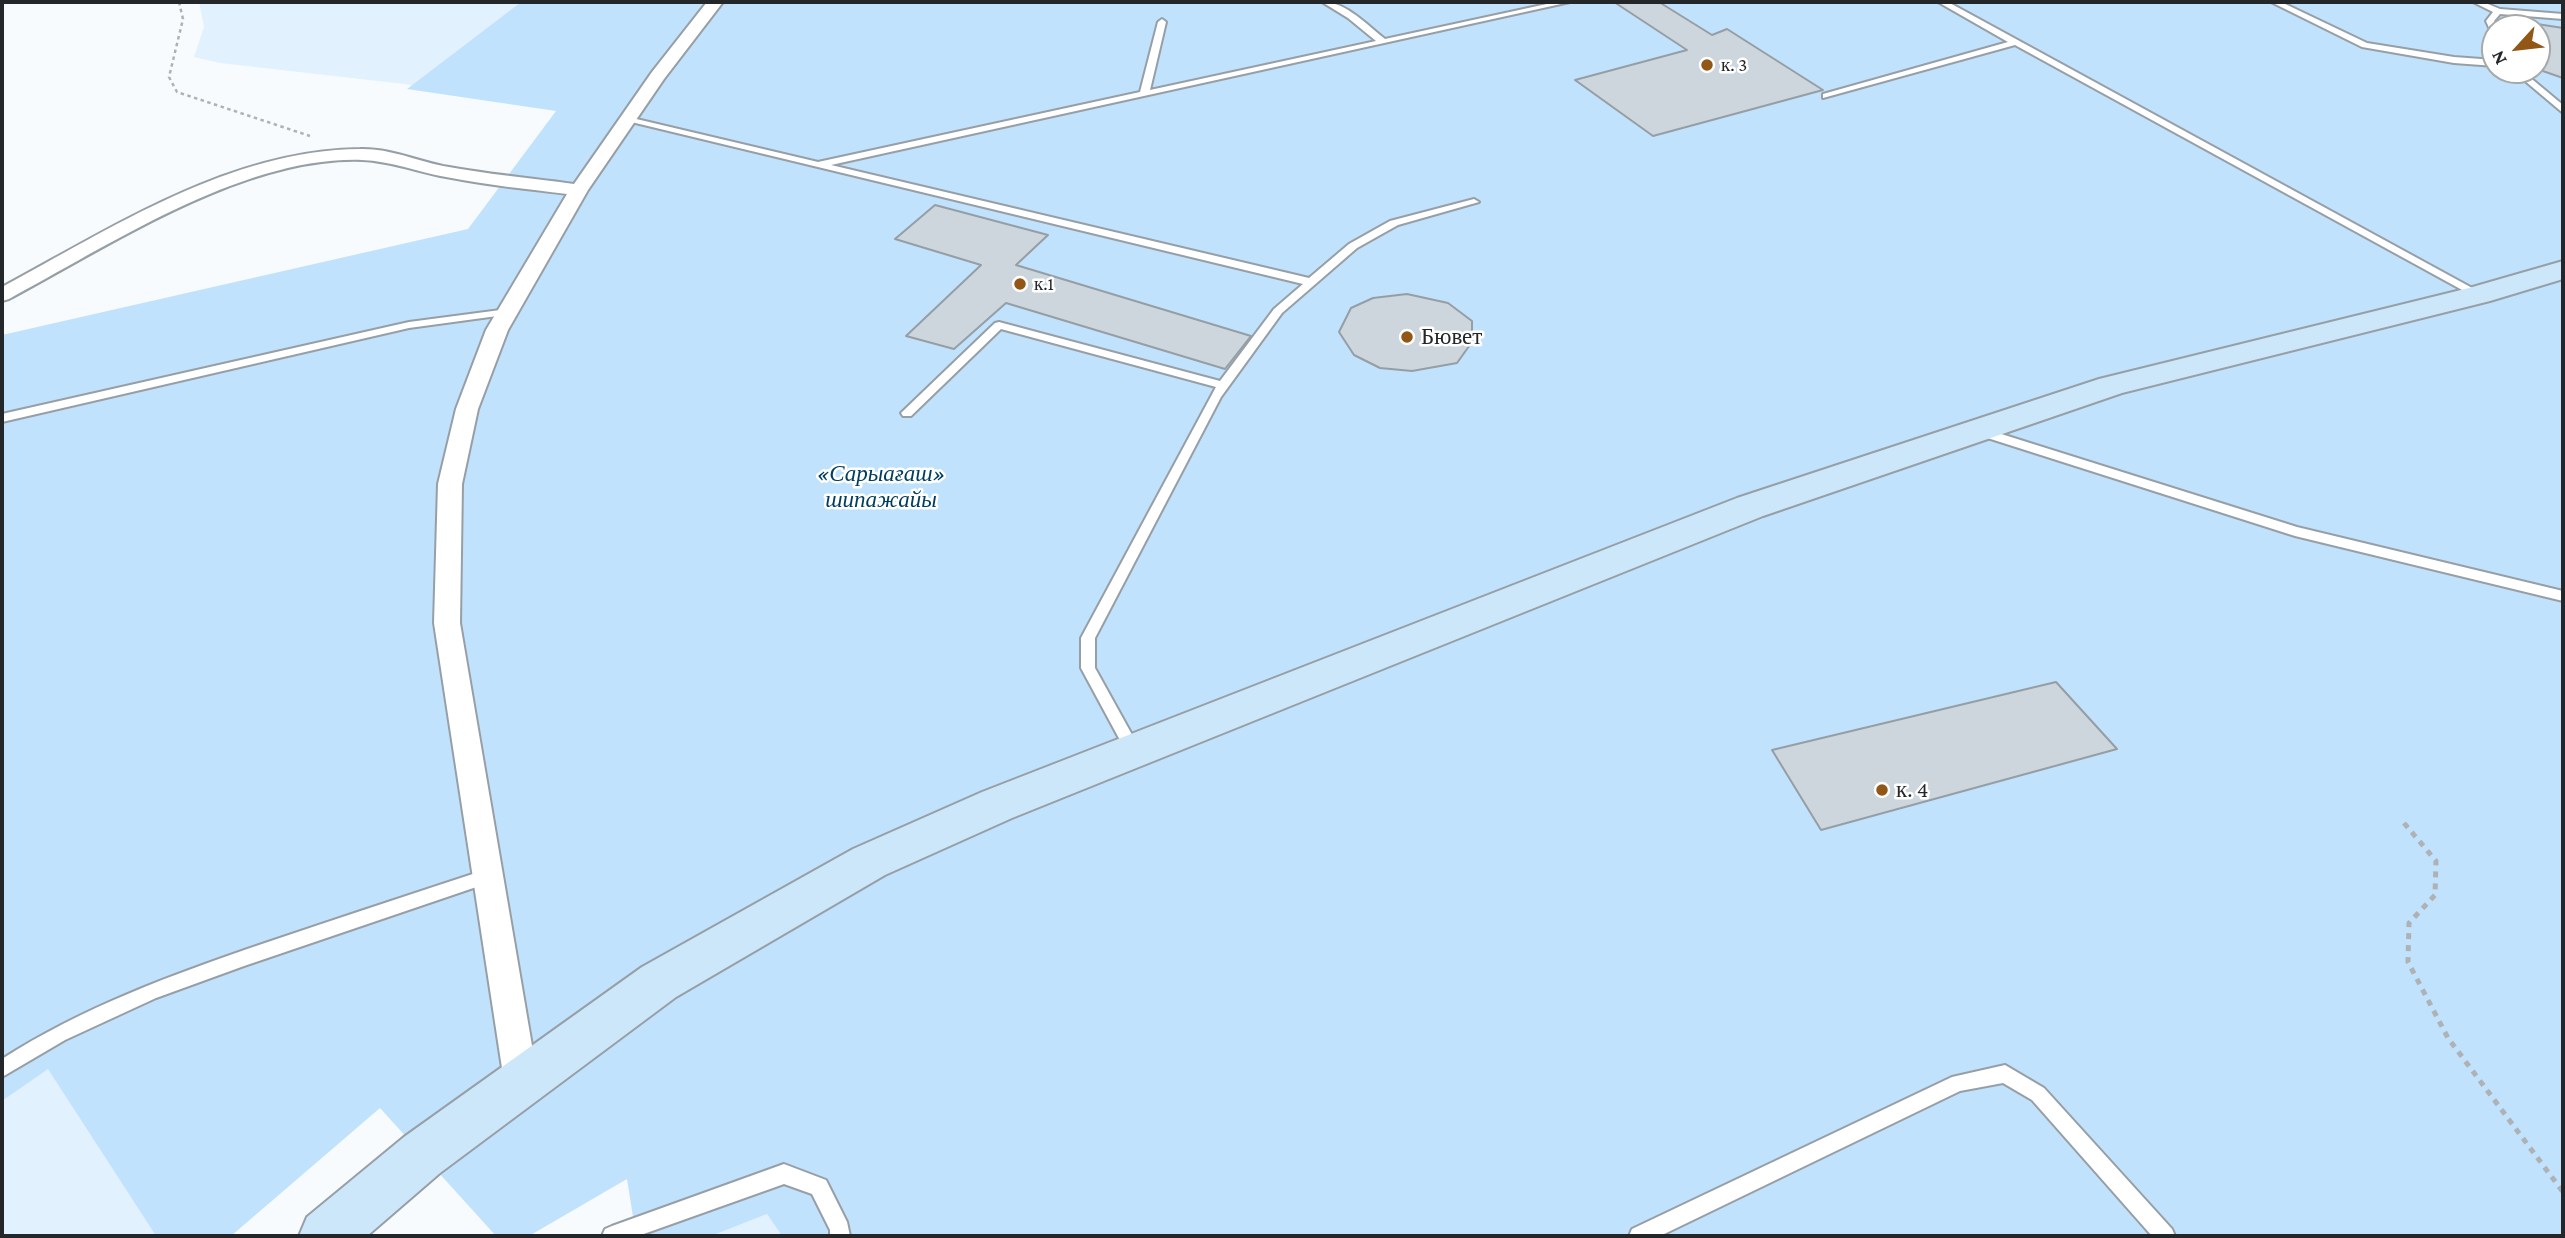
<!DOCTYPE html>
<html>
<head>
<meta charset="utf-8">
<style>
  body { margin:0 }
  #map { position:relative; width:2565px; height:1238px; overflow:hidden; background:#f7fbfe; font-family:"Crimson Pro",serif }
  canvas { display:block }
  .frame { position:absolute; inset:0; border:4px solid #242729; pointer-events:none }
  .north { position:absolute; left:2481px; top:14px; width:70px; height:70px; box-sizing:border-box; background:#fff; border:2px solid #a7a9a9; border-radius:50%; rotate:243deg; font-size:19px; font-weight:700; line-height:28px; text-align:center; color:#242729 }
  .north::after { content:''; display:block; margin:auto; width:24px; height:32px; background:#925616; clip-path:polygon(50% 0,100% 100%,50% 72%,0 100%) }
</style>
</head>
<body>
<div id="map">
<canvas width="2565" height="1238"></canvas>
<div class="frame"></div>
<div class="north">N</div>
</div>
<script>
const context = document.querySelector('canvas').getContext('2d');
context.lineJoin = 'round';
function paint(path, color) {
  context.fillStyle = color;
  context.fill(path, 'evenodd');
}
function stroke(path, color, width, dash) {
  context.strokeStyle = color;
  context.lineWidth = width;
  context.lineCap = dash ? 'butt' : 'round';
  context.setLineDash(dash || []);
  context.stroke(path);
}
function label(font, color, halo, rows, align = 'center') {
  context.font = font + ' "Crimson Pro",serif';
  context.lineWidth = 5;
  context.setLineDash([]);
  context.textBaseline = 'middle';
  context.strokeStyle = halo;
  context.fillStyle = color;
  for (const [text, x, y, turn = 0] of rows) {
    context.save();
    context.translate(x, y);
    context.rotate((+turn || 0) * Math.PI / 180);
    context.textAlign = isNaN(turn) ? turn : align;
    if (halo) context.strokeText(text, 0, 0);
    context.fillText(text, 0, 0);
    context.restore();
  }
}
paint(new Path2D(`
  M199,2H521L413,85L220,63L194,57L204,27Z
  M48,1068L156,1236H2V1101Z
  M767,1214L782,1236H711Z`), '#e2f1fe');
paint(new Path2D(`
  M521,2H2563V1236H782L767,1214L711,1236H636L627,1179L529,1236H496L380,1108L231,1236H156L48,1069L2,1101V335L468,229L556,111L407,89ZM2495,28H2537V70H2495Z`), '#c1e2fc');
const building = new Path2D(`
  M1614,2H1659L1712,35L1727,29L1823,90L1653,136L1575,80L1687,50Z
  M2537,24L2563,28V78L2537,69Z
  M935,205L1048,235L1016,265L1251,336L1225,369L1006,303L954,349L906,336L981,265L895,239Z
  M1407,294L1448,303L1472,321V342L1457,363L1412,371L1380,368L1354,355L1339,332L1351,308L1373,298Z
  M2056,682L2117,749L1821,830L1772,750Z`);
paint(building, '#cdd6dd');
stroke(building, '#969ea5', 2);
const lane = new Path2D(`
  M1322,2C1345,1 1367,25 1385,39L1556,2H1570L831,165L1309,278L1349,244L1390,221L1474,199L1479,202L1398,225L1357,248L1282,313L1221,397L1095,638V668L1141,751L1138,755L1133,757L1128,755L1081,668V638L1216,387L1001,329L911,416H903L901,413L995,323L999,322L1220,381L1274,309L1303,284L623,120L628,117L818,162L1140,92L1158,22L1162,19L1166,22L1150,90L1376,41L1348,18Z
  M1938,2H1948L2485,295L2479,298L2475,297L2015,45L1823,98V94L2008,42Z
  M2271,2H2281L2367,43L2454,57L2495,60V66L2454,63L2362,47Z
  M2473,2H2483L2500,9L2563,14V19L2500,14L2494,21L2497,28H2495V35L2491,32L2486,21L2493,12Z
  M2512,70H2521L2563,105V113Z
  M508,309L514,312L512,314L409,328L2,422V414L409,322Z
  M1979,427L2297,527L2563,591V601L2295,536L1975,434L1973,431Z
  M488,869L494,871L496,876L494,881L244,966L156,998L65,1040L2,1077V1059C83,1007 174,974 265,943C339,918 414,893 488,869Z
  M2005,1065L2044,1088L2172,1229L2175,1236H2152L2032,1100L2003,1083L1960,1091L1660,1236H1629L1632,1229L1952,1077Z
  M784,1164L826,1180L847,1222L850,1236H830V1230L812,1194L784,1184L638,1236H602L605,1229L612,1226Z`);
const street = new Path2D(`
  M707,2H723L664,79L588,190L508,330L478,409L462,484L460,623L538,1081L533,1093L521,1097L509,1093L504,1081L434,623L438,484L456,409L486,330L567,194C527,189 486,185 446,177C418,172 391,161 362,160C244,156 110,245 9,299L2,301V287C112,228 230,150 360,149C388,148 415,160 443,166C486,174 530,178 574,184L652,72Z`);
const secondary = new Path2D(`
  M2563,261V279L2490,301L2122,393L1763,516L1012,818L885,875L676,997L440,1173L367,1236H299L307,1217L404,1137L642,967L853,849L982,792L1737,498L2099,379L2469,288Z`);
stroke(lane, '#979fa6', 4);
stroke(street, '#979fa6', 4);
stroke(secondary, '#979fa6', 4);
stroke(new Path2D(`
  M179,2L183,19L169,77L177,92L310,136`), '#aeb2b5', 2.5, [3.5, 3.5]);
stroke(new Path2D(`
  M2404,823L2436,861L2435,895L2409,923L2408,962L2448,1038L2563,1192`), '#aeb2b5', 5, [6, 6]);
paint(lane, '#fff');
paint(street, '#fff');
paint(secondary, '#cde7fa');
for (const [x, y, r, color] of [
  [1707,65,7,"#925616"],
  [1020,284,7,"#925616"],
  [1407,337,7,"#925616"],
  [1882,790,7,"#925616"]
]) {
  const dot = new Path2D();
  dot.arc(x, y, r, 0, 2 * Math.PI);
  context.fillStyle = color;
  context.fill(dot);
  stroke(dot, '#fff', 2.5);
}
label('19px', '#242729', '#fff', [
  ["к. 3",1721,65],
  ["к.1",1034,284]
], 'left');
label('23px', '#242729', '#fff', [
  ["Бювет",1421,337],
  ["к. 4",1896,790]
], 'left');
label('italic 23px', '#003e61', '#fff', [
  ["«Сарыағаш»",881,474],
  ["шипажайы",881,500]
]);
</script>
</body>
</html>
